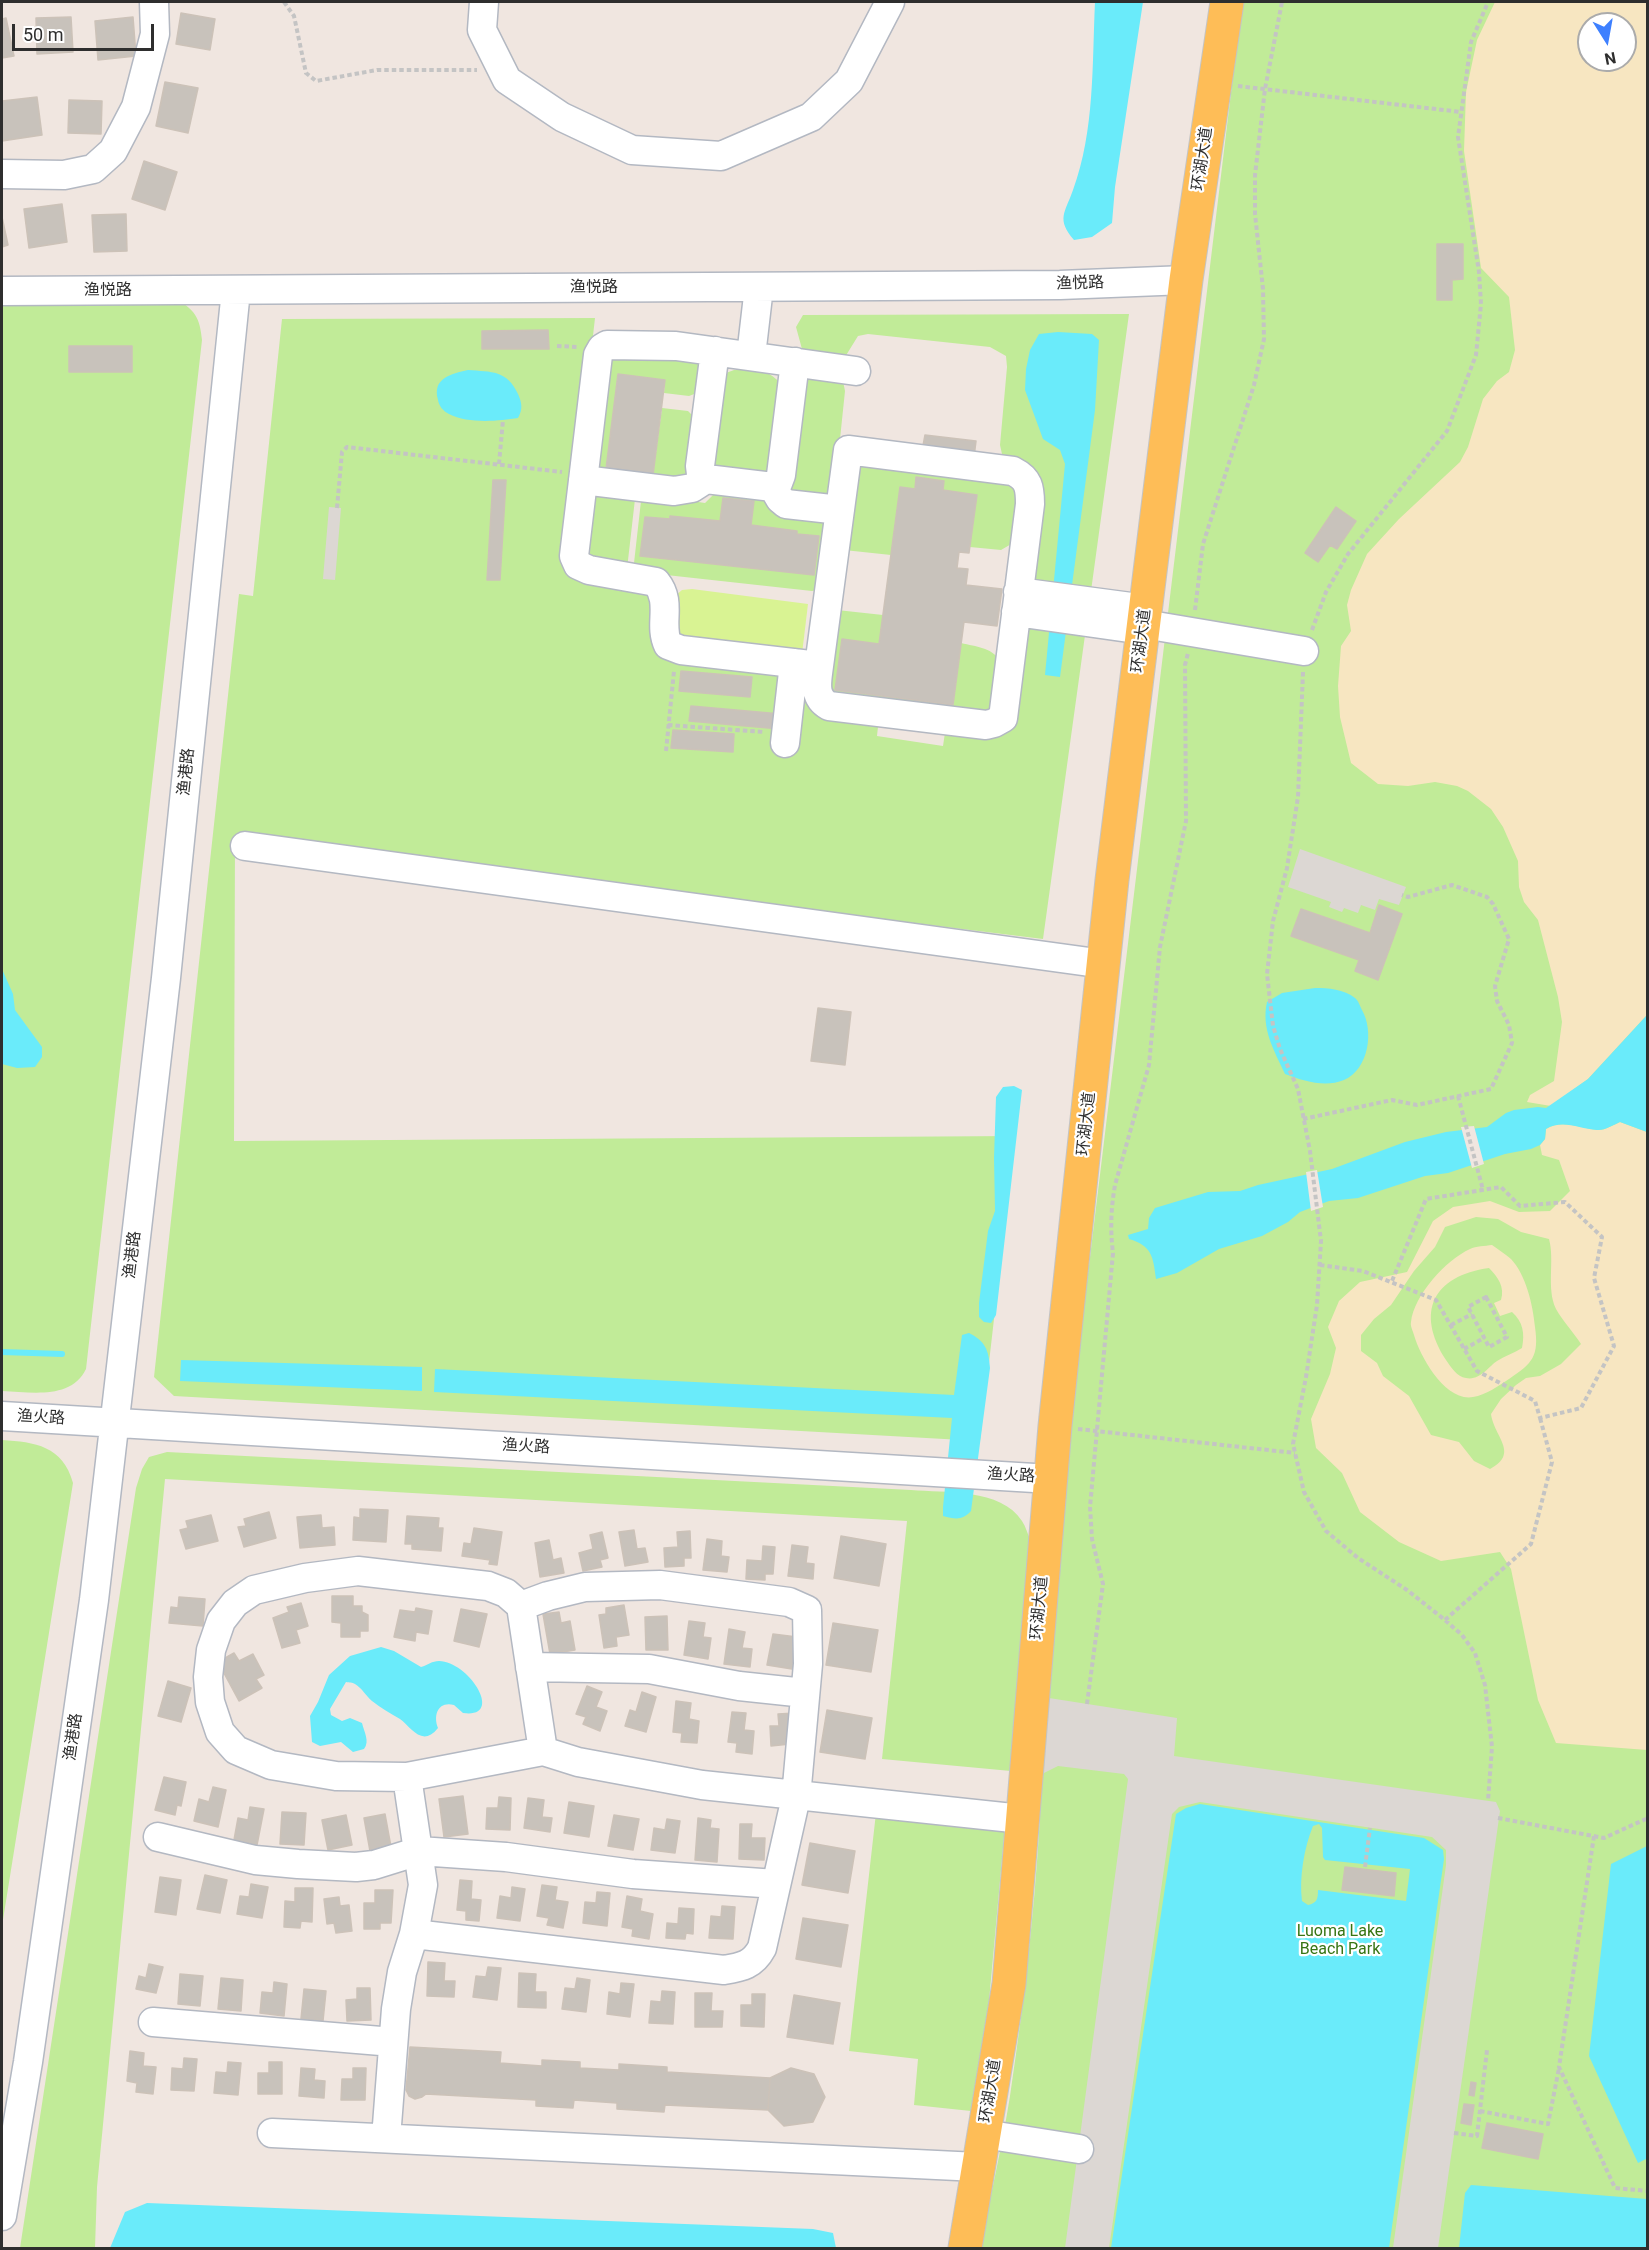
<!DOCTYPE html>
<html>
<head>
<meta charset="utf-8">
<style>
  body { margin:0 }
  #map { position:relative; width:1649px; height:2250px; overflow:hidden; background:#f0e6e0; font-family:Roboto,sans-serif }
  canvas { display:block }
  .frame { position:absolute; inset:0; border:3px solid #2e2e2e; pointer-events:none }
  .north { position:absolute; left:1577px; top:12px; width:60px; height:60px; box-sizing:border-box; background:#fff; border:2px solid #ababab; border-radius:50%; rotate:169deg; font-size:16px; font-weight:700; line-height:24px; text-align:center; color:#2e2e2e }
  .north::after { content:''; display:block; margin:auto; width:21px; height:27px; background:#3e80ff; clip-path:polygon(50% 0,100% 100%,50% 72%,0 100%) }
  .scale { position:absolute; left:12px; top:24px; width:142px; height:27px; box-sizing:border-box; border:3px solid #2e2e2e; border-top:0; padding-left:8px; font-size:18px; line-height:21px; white-space:nowrap; color:#2e2e2e; -webkit-text-stroke:4px #fff; paint-order:stroke }
</style>
</head>
<body>
<div id="map">
<canvas width="1649" height="2250"></canvas>
<div class="frame"></div>
<div class="north">N</div>
<div class="scale">50 m</div>
</div>
<script>
const context = document.querySelector('canvas').getContext('2d');
context.lineJoin = 'round';
function paint(path, color) {
  context.fillStyle = color;
  context.fill(path, 'evenodd');
}
function stroke(path, color, width, dash) {
  context.strokeStyle = color;
  context.lineWidth = width;
  context.lineCap = dash ? 'butt' : 'round';
  context.setLineDash(dash || []);
  context.stroke(path);
}
function label(font, color, halo, rows, align = 'center') {
  context.font = font + ' Roboto,"Noto Sans SC",sans-serif';
  context.lineWidth = 4.5;
  context.setLineDash([]);
  context.textBaseline = 'middle';
  context.strokeStyle = halo;
  context.fillStyle = color;
  for (const [text, x, y, turn = 0] of rows) {
    context.save();
    context.translate(x, y);
    context.rotate((+turn || 0) * Math.PI / 180);
    context.textAlign = isNaN(turn) ? turn : align;
    if (halo) context.strokeText(text, 0, 0);
    context.fillText(text, 0, 0);
    context.restore();
  }
}
paint(new Path2D(`
  M1242,2H1647V2248H980C990,2198 1002,2147 1010,2096C1026,1989 1038,1882 1042,1774L1075,1381ZM1589,24H1625V60H1589Z
  M2,300L179,301C197,311 200,321 202,340L86,1369C71,1400 31,1392 2,1391Z
  M1129,314L1091,591L1033,587L1032,568L1009,459L1002,454L1000,445L1007,367L1006,356L990,347L868,334L858,336L845,357L810,355L802,349L796,327L803,315Z
  M595,318L566,575L648,587L660,610L661,657L784,670L809,687L879,717L877,736L943,746L946,726L1000,734L1027,627L1086,628L1043,939L235,839L234,1141L1015,1136L980,1441L174,1396L154,1377L239,594L253,596L282,319Z
  M611,355L700,360L702,391L689,396L664,393L665,380L618,374L606,469L653,475L662,408L688,411L692,415L687,480L596,478Z
  M734,370C755,370 766,367 781,384L777,458L765,475L728,476L712,464L726,373Z
  M804,375L843,381L845,391L835,487L831,498L790,493Z
  M860,464L1018,484L1013,543L1001,550L970,547L976,495L943,490L944,481L917,477L915,489L900,488L891,555L844,550Z
  M715,493L761,496L769,509L815,516L823,521L827,530L818,590L812,591L639,572L634,563L641,501L646,494L705,503Z
  M586,495L635,499L627,569L584,555Z
  M837,610L883,615L879,644L842,640L836,690L953,705L961,643C977,647 990,647 1000,660L993,713L840,701L830,690Z
  M2,1440C35,1442 63,1446 73,1483L2,1926Z
  M167,1452L911,1490C945,1493 1001,1488 1022,1521C1026,1527 1028,1535 1031,1542L1011,1771L882,1759L907,1521L165,1479L97,2187L95,2248H20L136,1488L142,1469L149,1457Z
  M876,1813L1005,1826L989,2001L971,2111L914,2105L918,2059L849,2051Z`), '#c1eb98');
paint(new Path2D(`
  M1495,2H1647V1015L1588,1079L1551,1106L1527,1102L1530,1095L1554,1081L1562,1022L1558,997L1538,920L1524,902L1519,887L1518,861L1503,827L1491,809L1468,791L1457,786L1435,782L1408,786L1378,784L1351,763L1340,717L1338,686L1341,646L1351,631L1347,605L1351,590L1367,554L1399,519L1460,462L1468,447L1483,399L1497,381L1509,372L1515,350L1509,297L1481,268L1464,151L1466,92L1477,40ZM1589,24H1625V60H1589Z
  M1620,1122L1647,1132V1750L1556,1743L1538,1700L1511,1569L1500,1552L1441,1561L1399,1542L1360,1512L1342,1473L1316,1448L1311,1419L1330,1374L1336,1348L1328,1327L1339,1301L1360,1282L1407,1272L1433,1221L1453,1207L1490,1201L1519,1212L1550,1211L1570,1191L1559,1160L1542,1155L1540,1145L1545,1139L1546,1129C1563,1119 1579,1128 1597,1130C1604,1131 1613,1125 1620,1122ZM1476,1217L1498,1219L1521,1232L1549,1239C1555,1261 1546,1288 1556,1309C1562,1320 1574,1333 1581,1344L1561,1364L1540,1376L1526,1378L1516,1385L1501,1399L1491,1414C1494,1437 1520,1453 1490,1469L1474,1461L1459,1442L1431,1435L1409,1396L1383,1376L1377,1363L1361,1351V1335L1374,1319L1391,1305L1414,1271L1435,1247L1445,1227Z
  M1492,1245C1498,1249 1505,1254 1511,1259C1526,1275 1533,1305 1535,1327C1539,1356 1533,1363 1509,1379C1498,1386 1486,1395 1473,1397C1445,1402 1420,1356 1414,1335C1413,1331 1410,1326 1411,1322C1414,1295 1446,1260 1470,1249C1476,1246 1485,1246 1492,1245ZM1489,1268C1498,1277 1505,1287 1501,1300L1494,1303L1500,1316L1512,1312C1523,1322 1525,1333 1522,1348C1514,1353 1505,1356 1497,1361C1489,1366 1480,1381 1466,1378C1457,1377 1451,1367 1446,1360C1415,1312 1433,1276 1489,1268Z`), '#f7e6c1');
paint(new Path2D(`
  M692,589L808,604L802,654L677,637L675,596L682,590Z`), '#d9f393');
paint(new Path2D(`
  M329,507L341,508L335,580L323,579Z
  M1300,849L1406,887L1399,905L1379,899L1375,910L1361,905L1358,913L1344,908L1342,912L1329,907L1331,902L1288,887Z
  M1049,1698L1177,1718L1174,1756L1496,1802L1500,1811L1438,2248H1393L1446,1865V1850L1432,1837L1200,1802L1179,1807L1172,1814L1109,2248H1065L1128,1779L1124,1774L1058,1766L1042,1774Z`), '#dcd7d3');
paint(new Path2D(`
  M1095,2H1143L1115,187L1112,223L1092,237L1074,240C1056,219 1065,213 1073,190C1095,130 1092,64 1095,2Z
  M1058,332L1092,334L1099,340L1095,410L1060,677L1045,675L1065,464L1060,450L1043,439L1025,390L1026,369L1030,350L1039,334Z
  M468,370C492,372 507,370 518,394C522,403 523,409 518,418C499,421 468,424 449,414C443,411 439,406 438,400C432,378 451,374 468,370Z
  M2,969L13,994L15,1010L42,1047V1057L35,1067L17,1068L2,1064Z
  M1315,988C1328,988 1344,989 1355,998C1358,1000 1360,1006 1362,1010C1374,1031 1369,1069 1344,1080C1325,1088 1304,1081 1285,1074C1274,1050 1261,1029 1267,1002L1282,993Z
  M1647,1015V1132L1620,1122C1613,1125 1604,1131 1597,1130C1579,1129 1563,1119 1546,1129L1545,1139L1540,1145L1531,1149L1505,1154L1448,1173L1425,1176L1358,1198L1329,1201L1300,1212L1288,1222L1262,1236L1219,1249L1177,1273L1156,1279C1153,1256 1152,1246 1129,1239L1128,1235L1148,1229L1149,1218L1155,1208L1208,1192L1240,1191L1258,1185L1332,1169L1405,1142L1446,1132L1487,1127L1506,1113L1514,1110L1538,1107L1546,1108L1588,1079Z
  M1014,1086L1022,1090L996,1315L991,1323L984,1322L979,1317V1303L988,1231L995,1211L994,1158L996,1097L1003,1087Z
  M969,1333C985,1341 989,1350 990,1368L971,1511C962,1521 955,1519 943,1516V1507L952,1418L434,1392L435,1369L954,1395L962,1335Z
  M181,1360L422,1367V1391L180,1381Z
  M381,1647L394,1651L421,1667C428,1665 432,1661 439,1661C470,1662 505,1719 463,1713L454,1705C438,1701 433,1715 438,1728C422,1748 411,1727 400,1719C390,1713 381,1708 372,1701C366,1696 362,1688 355,1684C352,1682 350,1683 346,1682L330,1709L331,1715L342,1721L350,1718L362,1723C364,1732 370,1741 364,1749L353,1752L341,1742L320,1746L312,1742L310,1716L318,1702L329,1675L350,1656Z
  M1200,1804L1424,1838L1443,1850L1444,1859L1389,2248H1111L1176,1814L1186,1808ZM1319,1824L1322,1828L1323,1857L1325,1860L1410,1869L1406,1901L1318,1890C1318,1899 1317,1903 1308,1905L1302,1901C1299,1878 1304,1848 1313,1826Z
  M1647,1846L1648,2158L1638,2163L1589,2056L1611,1864Z
  M1471,2185L1647,2199V2248H1459L1465,2193Z
  M147,2203L813,2229L833,2233L836,2248H110L125,2212Z`), '#6aebfa');
paint(new Path2D(`
  M1474,1126L1484,1164L1472,1168L1461,1127Z
  M1317,1170L1323,1207L1311,1211L1306,1172Z`), '#f0e6e0');
stroke(new Path2D(`
  M2,1352L62,1354`), '#6aebfa', 6);
const building = new Path2D(`
  M181,13L215,19L210,50L176,44Z
  M71,17L73,52L37,54L36,18Z
  M133,17L136,56L98,60L95,21Z
  M6,18L14,56L2,58V19Z
  M165,82L198,88L188,133L156,126Z
  M37,97L42,135L2,141V101Z
  M69,100L102,101L101,134L68,133Z
  M144,161L177,172L165,210L132,199Z
  M62,204L67,242L29,248L24,209Z
  M126,214L127,251L94,252L92,215Z
  M2,217L8,245L2,247Z
  M1437,244H1463V279L1452,280V300H1437Z
  M548,330L549,349H482V331Z
  M69,346H132V372H69Z
  M618,374L665,380L653,475L606,469Z
  M925,435L976,441L974,457L922,451Z
  M916,477L944,481L943,490L977,495L969,553L959,552L957,568L968,569L966,585L1002,589L997,626L964,622L953,705L835,690L842,639L879,644L900,487L915,489Z
  M493,480H506L500,580H487Z
  M723,498L754,501L751,525L797,531V534L819,536L814,575L640,556L645,517L670,519V516L720,521Z
  M1336,507L1356,521L1337,549L1330,545L1318,562L1305,553Z
  M681,671L752,677L750,697L679,691Z
  M691,706L781,714L780,729L689,721Z
  M673,730L734,734L733,752L671,748Z
  M1379,905L1402,914L1378,980L1355,971L1359,960L1291,936L1301,909L1370,933Z
  M818,1008L851,1012L845,1065L811,1061Z
  M360,1509L388,1510L386,1542L353,1540L354,1517L360,1518Z
  M269,1512L276,1538L244,1547L238,1527L246,1526L244,1519Z
  M211,1515L218,1541L186,1549L180,1530L188,1528L186,1521Z
  M321,1515L322,1528L334,1527L335,1545L300,1548L297,1517Z
  M407,1516L439,1518L438,1528H443L441,1551L412,1549V1544H405Z
  M474,1528L502,1532L497,1565L489,1564L490,1560L462,1556L464,1543L471,1544Z
  M634,1530L637,1549L645,1548L648,1562L625,1566L619,1532Z
  M690,1531L691,1558H684V1566L665,1567L664,1548L678,1547L677,1532Z
  M602,1532L608,1558L600,1560L602,1567L583,1571L579,1553L593,1549L590,1535Z
  M841,1536L886,1544L879,1586L834,1578Z
  M707,1539L722,1541L721,1556L729,1557L727,1572L703,1570Z
  M549,1540L553,1560L561,1558L564,1573L540,1577L535,1543Z
  M792,1545L808,1547L806,1563L814,1564L813,1579L788,1576Z
  M763,1546L775,1547L773,1574H765V1580L746,1579L747,1560L762,1561Z
  M332,1596H353V1606H362V1612L368,1615V1631H360V1637H341V1623L332,1622Z
  M179,1597L205,1599L203,1626L169,1623L171,1607L178,1608Z
  M301,1603L308,1626L296,1630L300,1643L282,1648L273,1618L289,1612L287,1607Z
  M624,1605L629,1635L616,1637L617,1646L604,1648L599,1615L606,1614V1608Z
  M416,1608L432,1611L428,1634L416,1632L415,1641L394,1637L400,1610L415,1612Z
  M461,1609L487,1614L479,1647L454,1641Z
  M559,1612L561,1623L570,1621L575,1650L550,1654L543,1614Z
  M667,1616L668,1650H646L645,1617Z
  M689,1621L705,1623L703,1637L711,1638L708,1659L684,1655Z
  M833,1623L878,1630L871,1672L826,1665Z
  M729,1629L745,1632L742,1648L752,1649L750,1667L724,1664Z
  M773,1634L797,1637L792,1669L767,1665Z
  M234,1653L239,1661L253,1654L264,1675L256,1679L262,1688L239,1701L218,1662Z
  M168,1681L191,1688L181,1722L158,1716Z
  M587,1686L602,1692L596,1707L607,1711L600,1731L583,1724L586,1717L576,1714Z
  M642,1692L656,1697L646,1732L625,1726L630,1710L636,1712Z
  M676,1701L691,1703L689,1719L699,1721L697,1743L681,1742L682,1733L673,1732Z
  M827,1710L872,1718L865,1759L820,1752Z
  M732,1712L746,1713L744,1730L754,1731L752,1754L736,1752L737,1743L728,1742Z
  M795,1713L790,1744L771,1746L770,1726H779L778,1714Z
  M164,1777L186,1782L181,1806L177,1805L175,1815L155,1810Z
  M213,1787L226,1790L218,1827L194,1821L199,1799L209,1802Z
  M463,1796L468,1834L444,1837L439,1799Z
  M499,1797L511,1798L510,1830L486,1829L487,1808H498Z
  M528,1798L544,1800L542,1817L552,1818L550,1832L524,1828Z
  M569,1802L594,1806L589,1837L564,1833Z
  M250,1807L264,1809L257,1845L234,1840L238,1818L248,1820Z
  M282,1812L306,1813L304,1845L280,1844Z
  M385,1814L391,1847L370,1851L364,1818Z
  M346,1815L352,1845L328,1850L322,1820Z
  M614,1815L639,1819L633,1850L608,1846Z
  M698,1818L711,1820L710,1828L719,1829L717,1862L695,1860Z
  M667,1819L680,1821L675,1853L651,1850L654,1828L665,1830Z
  M740,1824H752L751,1838H765L764,1860L739,1859Z
  M810,1843L855,1851L848,1893L802,1885Z
  M1345,1867L1396,1873L1394,1896L1342,1890Z
  M205,1875L227,1880L220,1913L197,1909Z
  M160,1877L181,1880L176,1915L155,1912Z
  M460,1880L472,1881L471,1899L481,1900L479,1921L466,1920V1911L457,1910Z
  M251,1884L268,1887L262,1918L237,1914L240,1896L249,1897Z
  M542,1885L557,1887L555,1900L568,1902L563,1928L547,1925L549,1918L537,1916Z
  M512,1887L525,1889L520,1921L497,1918L500,1896L511,1898Z
  M295,1888H313L312,1922L301,1921L300,1928L284,1927L285,1901L295,1902Z
  M375,1890H393L391,1923H380V1929H364V1903H375Z
  M597,1892L610,1893L607,1926L583,1923L585,1902L596,1903Z
  M627,1896L642,1899L640,1911L653,1914L649,1939L632,1936L633,1929L622,1927Z
  M339,1897L340,1906L349,1905L352,1931L336,1933L334,1923L327,1924L324,1899Z
  M722,1906L735,1907L733,1939L709,1938L711,1916L721,1917Z
  M679,1908L694,1909L693,1934L686,1933L685,1939L666,1938L667,1923L678,1924Z
  M803,1918L848,1925L841,1967L796,1959Z
  M428,1962L445,1963L444,1981H455L454,1997L427,1996Z
  M149,1964L163,1967L156,1993L136,1989L139,1976L146,1978Z
  M488,1967L501,1968L497,2000L473,1997L476,1976L486,1977Z
  M519,1973L536,1974L535,1992H546V2008L518,2007Z
  M180,1974L203,1976L200,2006L178,2004Z
  M221,1978L243,1980L241,2011L218,2009Z
  M577,1978L590,1980L586,2012L562,2009L565,1988L575,1989Z
  M274,1982L287,1984L284,2016L260,2013L262,1992L273,1993Z
  M621,1983L634,1984L630,2017L607,2014L609,1992L620,1994Z
  M357,1988H370L371,2020L347,2021L346,2000L357,1999Z
  M304,1989L326,1991L323,2021L301,2019Z
  M662,1991L675,1992L673,2024L649,2023L651,2001L661,2002Z
  M695,1993H712L711,2011H723L722,2027H695Z
  M752,1994H765L764,2027L741,2026V2005H752Z
  M794,1995L840,2003L833,2044L787,2037Z
  M410,2047L501,2052L500,2063L542,2066V2060L580,2062V2068L619,2070V2064L667,2067V2072L770,2078L768,2110L665,2105L664,2112L617,2109V2103L574,2100L573,2108L536,2106V2100L426,2094L422,2097L415,2099L409,2096L406,2090Z
  M130,2051L144,2053L143,2066L156,2067L153,2094L136,2092L137,2083L127,2081Z
  M184,2058L197,2059L194,2091L171,2090L172,2068L183,2069Z
  M228,2062L241,2063L238,2095L214,2093L216,2072L227,2073Z
  M269,2062H282V2094H258V2073H269Z
  M301,2068L315,2069L314,2080L325,2081L324,2098L299,2096Z
  M353,2068H366L365,2100H341L342,2079H353Z
  M791,2068L814,2074L825,2097L813,2122L784,2126L768,2110L770,2078Z
  M1471,2082L1476,2083L1474,2096L1469,2095Z
  M1464,2104L1474,2105L1471,2125L1461,2123Z
  M1487,2123L1543,2134L1538,2159L1482,2148Z`);
paint(building, '#c8c2bb');
stroke(building, '#ccc2b8', 1.5);
const minor = new Path2D(`
  M484,2L482,30L507,80L562,117L632,150L721,156L811,117L849,81L890,2
  M2,174L64,175L93,169L113,151L136,107L155,34L154,2
  M2,291L1060,285L1186,280
  M751,356L759,287
  M848,450L1013,471C1029,479 1030,488 1030,504L1003,718L994,723L986,725L829,706C813,697 817,682 819,666Z
  M706,479L701,474L700,466L715,351
  M583,480L674,491L692,488L706,479L773,487L780,499L786,504L840,510
  M773,487L778,483L781,475L795,362
  M1018,592L1146,609
  M1016,612L1143,630
  M1144,624L1304,651
  M819,666L681,650L668,645C658,624 673,603 656,582L589,570L578,565L574,556L598,355L602,348L607,345L676,346L856,371
  M785,743L794,663
  M245,846L1104,964
  M2,1416L1051,1479
  M530,1667L649,1669L739,1686L805,1693
  M543,1751L521,1606L506,1593L488,1586L358,1571L305,1578L254,1590L235,1603L221,1621L211,1650L208,1677L210,1702L220,1732L236,1750L271,1765L336,1776L407,1777L543,1751L578,1762L702,1785L1022,1819
  M158,1837L255,1860L298,1864L356,1867L374,1865L419,1851L506,1857L633,1874L776,1884
  M414,1934L724,1970C742,1967 753,1965 762,1948L796,1797L808,1664L807,1610L789,1602L660,1585L585,1587L548,1596L521,1606
  M153,2022L393,2042
  M272,2133L978,2167
  M984,2134L1079,2149
  M386,2138L396,2009L402,1972L414,1934L423,1885L407,1777
  M2,2216L28,2062L94,1600L166,978L236,290`);
const major = new Path2D(`
  M965,2248L1009,1984L1055,1426L1112,880L1186,280L1227,2`);
stroke(minor, '#b3b8c2', 31);
stroke(major, '#c4c4c4', 35);
stroke(new Path2D(`
  M284,2L294,16L306,73L316,81L377,70H477
  M1238,86L1461,112
  M557,346L579,347
  M499,464L503,420
  M337,508L342,452L347,447L562,472
  M1195,610L1203,544L1254,385L1264,339L1263,289L1255,214V175L1265,89L1282,2
  M1312,630L1326,592L1348,554L1447,431L1476,355L1481,304L1479,272L1458,137L1471,42L1488,2
  M1303,672L1298,797L1287,868L1273,921L1267,974L1273,1026L1280,1049L1298,1089L1310,1151L1321,1241L1317,1305L1306,1377L1293,1444L1304,1492L1326,1531L1358,1558L1407,1590L1445,1620L1462,1635L1475,1653L1485,1685L1492,1747L1488,1801
  M668,725L764,732
  M666,751L674,671
  M1458,1096L1483,1190
  M1303,1119L1392,1100L1417,1105L1491,1089L1512,1043L1509,1025L1497,1001L1495,986L1509,939L1493,904L1487,897L1452,885L1408,897L1402,895
  M1320,1265L1363,1271L1436,1300L1477,1371L1535,1401L1540,1418L1581,1408L1614,1346L1594,1278L1602,1237L1565,1202L1520,1206L1501,1187L1426,1199L1392,1281
  M1486,1297L1507,1337L1489,1347L1468,1307Z
  M1451,1325L1472,1314
  M1464,1349L1484,1338
  M1078,1429L1295,1453
  M1445,1620L1531,1544L1552,1462L1540,1418
  M1087,1704L1103,1584L1092,1539L1090,1507L1113,1253C1110,1229 1111,1208 1115,1185L1149,1065L1160,947L1186,821L1185,665L1188,653
  M1498,1818L1604,1838L1648,1818
  M1594,1836L1559,2067L1615,2188L1648,2191
  M1365,1867L1370,1828
  M1480,2111L1548,2124L1559,2068
  M1454,2133L1477,2136L1487,2050`), '#c4c4c4', 4, [4.5, 3]);
stroke(minor, '#fff', 28);
stroke(major, '#febd57', 33);
label('16px', '#2e2e2e', '#fff', [
  ["环湖大道",1203,159,-82],
  ["渔悦路",1080,284,-2],
  ["渔悦路",594,288],
  ["渔悦路",108,291],
  ["环湖大道",1142,641,-83],
  ["渔港路",187,772,-84],
  ["环湖大道",1087,1124,-84],
  ["渔港路",133,1255,-83],
  ["渔火路",41,1418,3],
  ["渔火路",526,1447,3],
  ["渔火路",1011,1476,3],
  ["环湖大道",1040,1608,-85],
  ["渔港路",74,1737,-82],
  ["环湖大道",991,2091,-81]
]);
label('16px', '#377514', '#fff', [
  ["Luoma Lake",1340,1932],
  ["Beach Park",1340,1950]
]);
</script>
</body>
</html>
